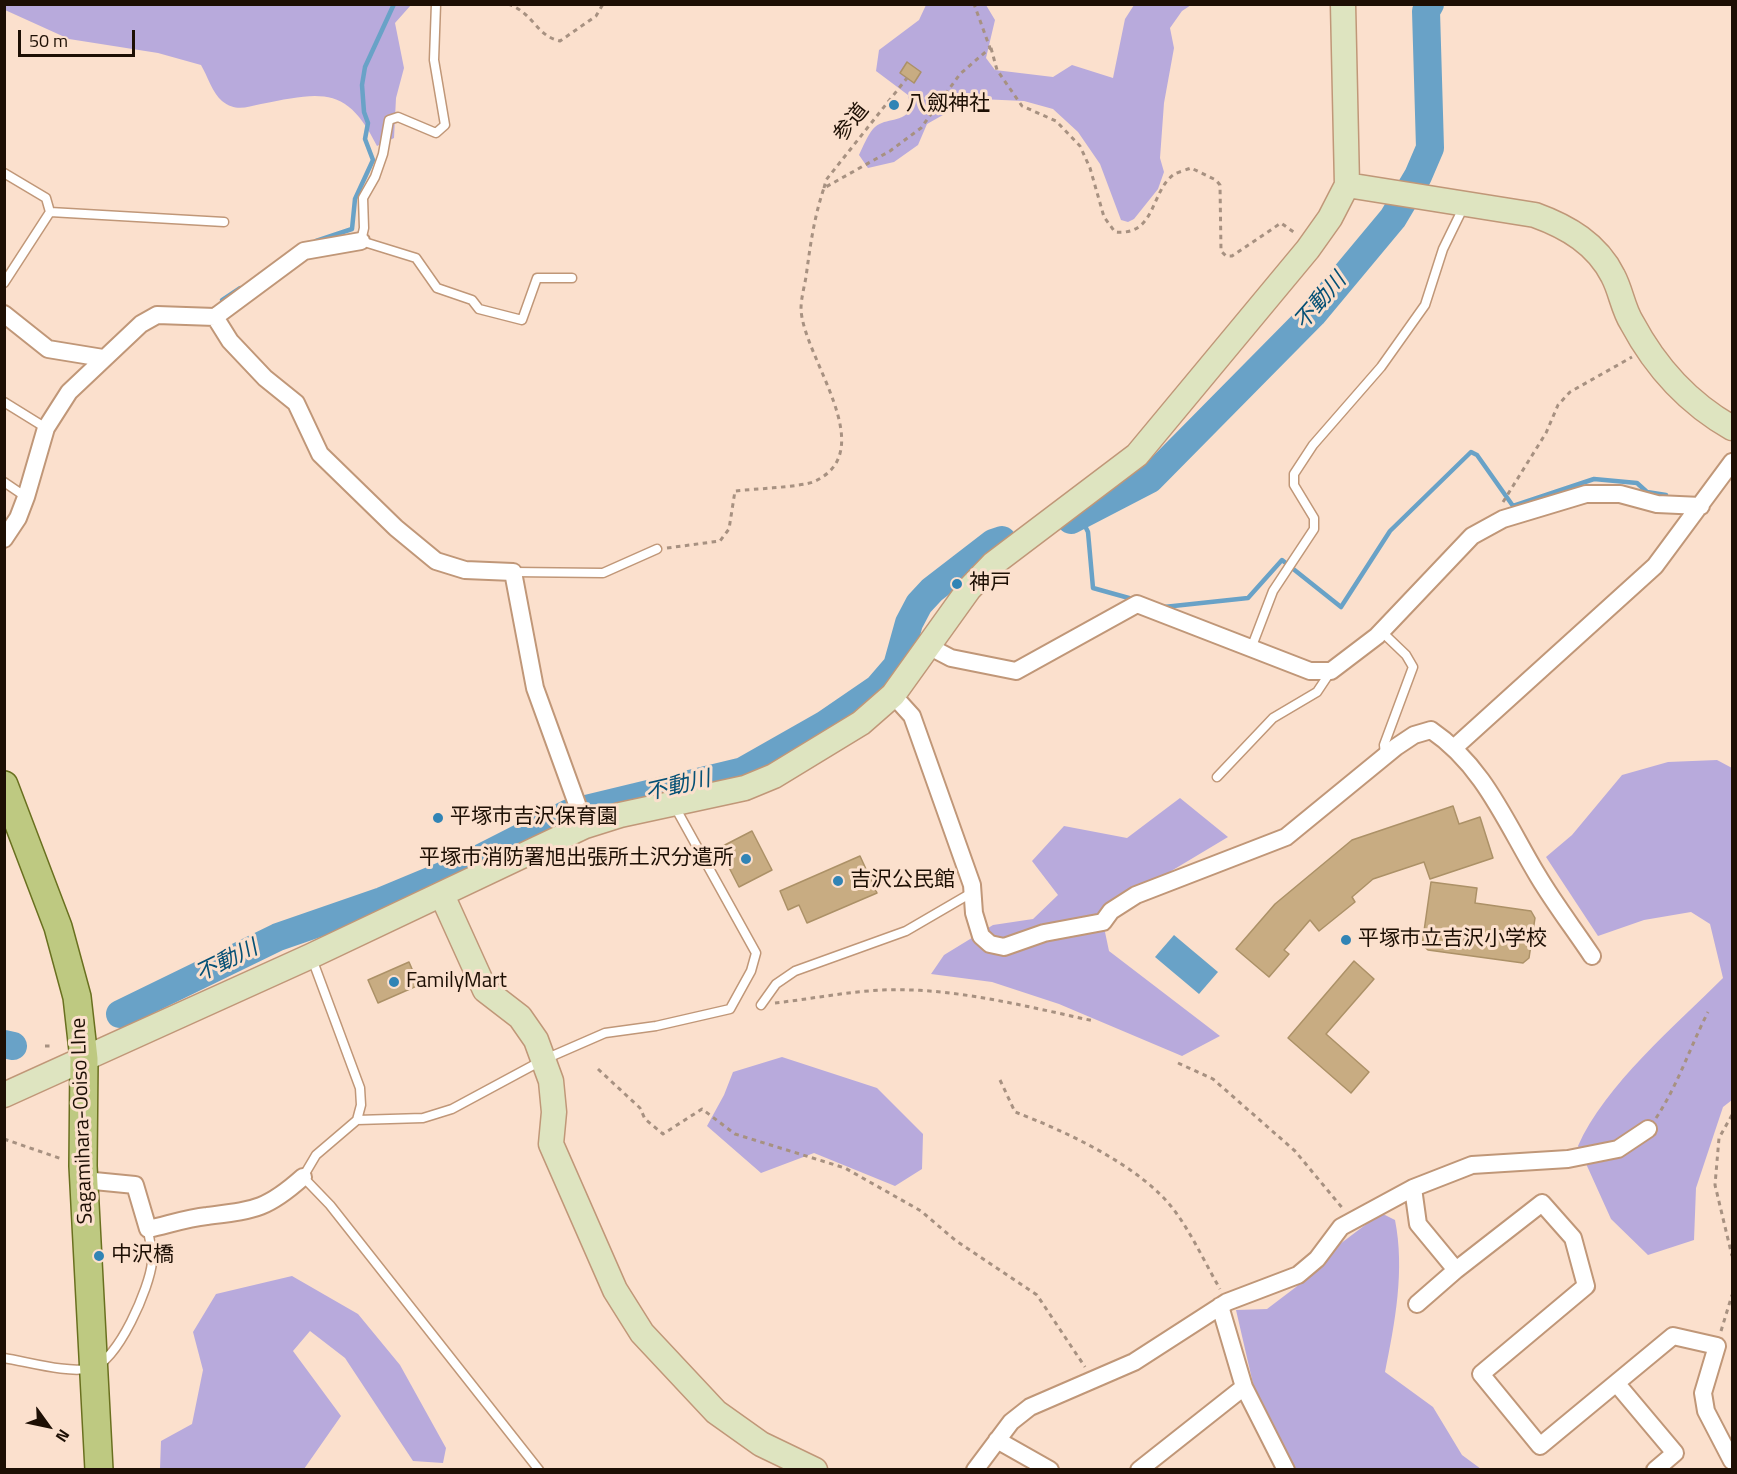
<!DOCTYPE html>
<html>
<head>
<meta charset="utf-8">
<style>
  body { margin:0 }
  #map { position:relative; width:1737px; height:1474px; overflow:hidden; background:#fbe0cd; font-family:"Titillium Web",sans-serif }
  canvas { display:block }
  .frame { position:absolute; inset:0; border:6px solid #1d0f04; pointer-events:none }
  .north { position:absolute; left:18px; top:1396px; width:60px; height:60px; -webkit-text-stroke:4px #fbe0cd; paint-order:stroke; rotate:123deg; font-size:16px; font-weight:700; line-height:24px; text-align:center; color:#1d0f04 }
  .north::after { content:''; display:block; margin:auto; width:21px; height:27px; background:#1d0f04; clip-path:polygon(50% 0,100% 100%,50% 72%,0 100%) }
  .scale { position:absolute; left:18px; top:30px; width:117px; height:27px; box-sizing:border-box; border:3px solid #1d0f04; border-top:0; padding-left:8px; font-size:18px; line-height:21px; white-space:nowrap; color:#1d0f04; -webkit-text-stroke:4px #fbe0cd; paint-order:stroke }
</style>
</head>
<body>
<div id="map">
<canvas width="1737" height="1474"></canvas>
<div class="frame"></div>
<div class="north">N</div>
<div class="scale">50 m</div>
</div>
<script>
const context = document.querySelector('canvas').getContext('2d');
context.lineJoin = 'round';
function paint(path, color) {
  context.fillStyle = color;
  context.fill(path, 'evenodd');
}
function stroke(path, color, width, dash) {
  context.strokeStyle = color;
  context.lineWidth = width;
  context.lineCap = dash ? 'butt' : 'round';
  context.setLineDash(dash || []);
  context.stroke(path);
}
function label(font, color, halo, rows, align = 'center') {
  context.font = font + ' "Titillium Web","Noto Sans JP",sans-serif';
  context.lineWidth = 6;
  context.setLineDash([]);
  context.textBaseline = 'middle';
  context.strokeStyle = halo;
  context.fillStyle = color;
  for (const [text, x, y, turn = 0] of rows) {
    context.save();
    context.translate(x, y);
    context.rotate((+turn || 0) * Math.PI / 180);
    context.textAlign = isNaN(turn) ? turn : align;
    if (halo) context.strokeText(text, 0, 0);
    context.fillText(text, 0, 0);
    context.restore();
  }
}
paint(new Path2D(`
  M5,4L411,5L395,23L404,68L396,98L394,138L377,146C347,85 321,92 261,104C246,107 236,112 222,101C213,94 207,75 201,65L158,53L69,39L5,10Z
  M926,5H986L995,20L986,58L995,70L1053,77L1072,65L1113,78L1125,19L1134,5H1191L1182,11L1170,28L1174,48L1164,103L1160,158L1164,172L1158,189L1134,219L1128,222L1121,220L1100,164L1078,132L1053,109L1024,101L980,99L950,111L927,124L918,145L894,162L868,168L859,155C863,147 867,136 873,129C884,117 899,124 911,110L908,95L876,71L879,50L919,20Z
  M1717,760L1732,768V1100L1723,1107L1696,1188L1694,1240L1648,1255L1611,1219L1578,1146C1604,1086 1677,1024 1723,978L1710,924L1691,912L1644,920L1598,936L1546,857L1572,835L1622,775L1668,762Z
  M1180,798L1228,837L1101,913L1109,951L1220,1036L1182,1056L1059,1004L992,982L931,974L944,955L993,925L1033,919L1058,895L1032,861L1064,826L1127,838Z
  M782,1057L877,1088L923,1134L922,1169L895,1186L814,1153L761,1173L707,1126L724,1095L733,1072Z
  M1381,1213L1395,1220C1405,1270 1395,1323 1385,1372L1433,1407L1462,1455L1481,1469H1296L1254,1388L1236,1310L1267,1309L1296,1287L1340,1244Z
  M292,1276L358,1314L400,1365L446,1448L443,1463L413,1461L345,1358L310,1331L293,1351L341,1416L304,1469H160L161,1441L192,1424L203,1370L193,1332L216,1294Z`), '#b8aadc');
paint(new Path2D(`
  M1174,935L1218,972L1199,994L1155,957Z`), '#69a2c7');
stroke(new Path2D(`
  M316,241L352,229L355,199L373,160L365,139L368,123L364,112L362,85L365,67L394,4
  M222,300L240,288
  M1080,516L1088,532L1093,588L1136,600
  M1164,607L1248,598L1282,560L1341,607L1390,531L1471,452L1477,455L1513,506L1594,479L1637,483L1647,492L1666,495`), '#69a2c7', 4.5);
stroke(new Path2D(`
  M1071,520L1150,479L1313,314L1393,218L1418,176L1430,148L1426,11L1430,4
  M120,1014L278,937L382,901L459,869L569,813L743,771L824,725L878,688L897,666L909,623L919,604L932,590L993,543L1002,540
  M4,1044L13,1046`), '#69a2c7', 28);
const building = new Path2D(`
  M907,62L921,72L914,83L900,73Z
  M1453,806L1459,824L1480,817L1493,858L1430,879L1424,862L1373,879L1352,897L1355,902L1319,931L1310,920L1284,950L1289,954L1269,977L1236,949L1275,904L1352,840Z
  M752,831L772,870L739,887L719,848Z
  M860,856L877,893L807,923L799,905L788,910L780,891Z
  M1431,882L1477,888L1475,903L1531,911L1535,918L1529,958L1523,963L1428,950L1422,945Z
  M1354,961L1374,979L1326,1034L1369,1072L1351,1093L1288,1038Z
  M409,962L419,985L378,1003L368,980Z`);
paint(building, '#c8ac82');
stroke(building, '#ac9167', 1.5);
const lane = new Path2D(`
  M436,4L434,60L445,125L436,133L398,117L389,120L383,154L375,177L363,198L364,228L361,241L416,258L437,288L472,300L479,309L522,320L537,278H572
  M4,173L46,198L50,212
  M50,212L224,222
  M4,283L50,212
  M4,402L46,428
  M4,482L26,497
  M513,572L603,573L657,549
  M1382,632L1406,655L1413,667L1384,745L1385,755
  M1252,646L1273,591L1314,529V518L1294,485V474L1313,445L1381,367L1425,305L1443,249L1464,206
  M1217,777L1273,718L1317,692L1331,671
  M311,956L360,1088L361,1105L357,1120L316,1155L303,1177L330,1205L539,1470
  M761,1005L776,984L795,971L906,931L973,892
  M357,1120L423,1118L452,1109L543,1060L605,1033L656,1026L730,1009L751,971L756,953L675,807
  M4,1358C29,1362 69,1374 92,1368C118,1361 150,1287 152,1262C153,1252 149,1239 148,1229`);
const street = new Path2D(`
  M4,314L48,349L103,358
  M215,317L230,341L265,378L296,403L320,454L396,528L436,561L465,570L513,572L535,688L585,826
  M4,539L18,518L26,497L46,428L69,392L141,324L157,315L215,317L304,251L361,241
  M928,646L951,658L1016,671L1137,604L1310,671H1331L1377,636L1472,536L1503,519L1586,494H1620L1657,504L1701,506
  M893,695L912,716L972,885L974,913L981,936L990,944L1004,947L1044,933L1103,922L1111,911L1136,895L1286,837L1396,747L1414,735L1431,730C1484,766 1506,823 1538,876C1554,903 1574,929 1592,956
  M1455,747L1655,566L1732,462
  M84,1180L135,1185L148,1229C167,1225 187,1218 207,1216C254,1210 266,1210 303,1177
  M1413,1188L1418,1224L1456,1270L1542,1203L1573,1238L1586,1286L1481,1374L1540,1446L1673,1336L1717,1346L1703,1393L1706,1411L1732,1461
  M1417,1304L1456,1270
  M1220,1306L1244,1387L1286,1470
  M1617,1384L1675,1453L1655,1470
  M997,1440L1050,1470
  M975,1470L1011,1422L1030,1407L1134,1362L1227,1302L1298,1275L1317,1259L1341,1227L1413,1188L1472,1165L1568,1159L1618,1149L1648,1129
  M1139,1470L1244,1387`);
const secondary = new Path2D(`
  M1347,185L1535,215C1568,227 1597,244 1613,276C1621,291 1623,309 1632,323C1656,368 1688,403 1732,428
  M442,895L485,990L520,1017L536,1040L551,1081L554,1112L551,1144L615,1290L642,1333L716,1412L761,1444L815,1470
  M4,1095L311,956L585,826L620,815L745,788L774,776L861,723L893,695L969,589L993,564L1137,455L1308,249L1330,218L1347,185L1343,4`);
const primary = new Path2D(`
  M4,785L58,927L77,997L84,1059L83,1166L99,1470`);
stroke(lane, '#c09778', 11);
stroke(street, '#c09778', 20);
stroke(secondary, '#c09778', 27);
stroke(primary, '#69701f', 30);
stroke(new Path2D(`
  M508,4C534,13 536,36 560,41L596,16L603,4
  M991,48L997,70L1022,106L1056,121L1080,146L1090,168L1104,217L1115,232C1156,236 1150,193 1173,175C1178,172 1186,170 1191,168L1216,180L1220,185L1221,251L1226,256H1232L1281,223L1295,233
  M824,188L826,180L907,78
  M1503,502L1546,433L1558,405L1570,392L1632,357
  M667,548L720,541L729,529L735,491C752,489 800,487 813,482C883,452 803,358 801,309C801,299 804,288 806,277C810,247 814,217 824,188L890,151L921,128L960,74L990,48L974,4
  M775,1003C810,999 846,992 881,990C953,987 1024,1006 1094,1021
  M45,1046H52
  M1178,1063L1213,1079L1295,1151L1344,1210
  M598,1069L640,1108L645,1119L663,1134L702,1109L735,1134L845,1168L921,1211L955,1240L1037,1295L1085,1367
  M1000,1080L1015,1112C1065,1131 1141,1166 1174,1210C1192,1234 1205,1263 1220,1289
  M1732,1115L1719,1138L1715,1185L1732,1256
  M1656,1118C1678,1085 1690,1047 1708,1012
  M4,1139L62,1159
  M1721,1331L1732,1295`), '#a79181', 3, [4.5, 4.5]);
stroke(lane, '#fff', 8);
stroke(street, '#fff', 16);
stroke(secondary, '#dee4c0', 24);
stroke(primary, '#bec981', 27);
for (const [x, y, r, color] of [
  [894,105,6,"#3184b5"],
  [957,584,6,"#3184b5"],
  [438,818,6,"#3184b5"],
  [746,859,6,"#3184b5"],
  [838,881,6,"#3184b5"],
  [1346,940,6,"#3184b5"],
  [394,982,6,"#3184b5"],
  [99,1256,6,"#3184b5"]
]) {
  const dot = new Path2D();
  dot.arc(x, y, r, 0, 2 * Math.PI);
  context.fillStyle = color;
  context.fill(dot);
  stroke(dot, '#fbe0cd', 2);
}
label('21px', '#1d0f04', '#fbe0cd', [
  ["八劔神社",906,105],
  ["神戸",969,584],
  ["平塚市吉沢保育園",450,818],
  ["平塚市消防署旭出張所土沢分遣所",734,859,"right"],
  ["吉沢公民館",850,881],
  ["平塚市立吉沢小学校",1358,940],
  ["FamilyMart",406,982],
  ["中沢橋",111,1256]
], 'left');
label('21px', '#1d0f04', '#fbe0cd', [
  ["参道",852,123,-51],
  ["Sagamihara-Ooiso LIne",83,1121,-92]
]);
label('italic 22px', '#055075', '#fbe0cd', [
  ["不動川",1321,302,-49],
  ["不動川",678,787,-13],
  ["不動川",227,962,-26]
]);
</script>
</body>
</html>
